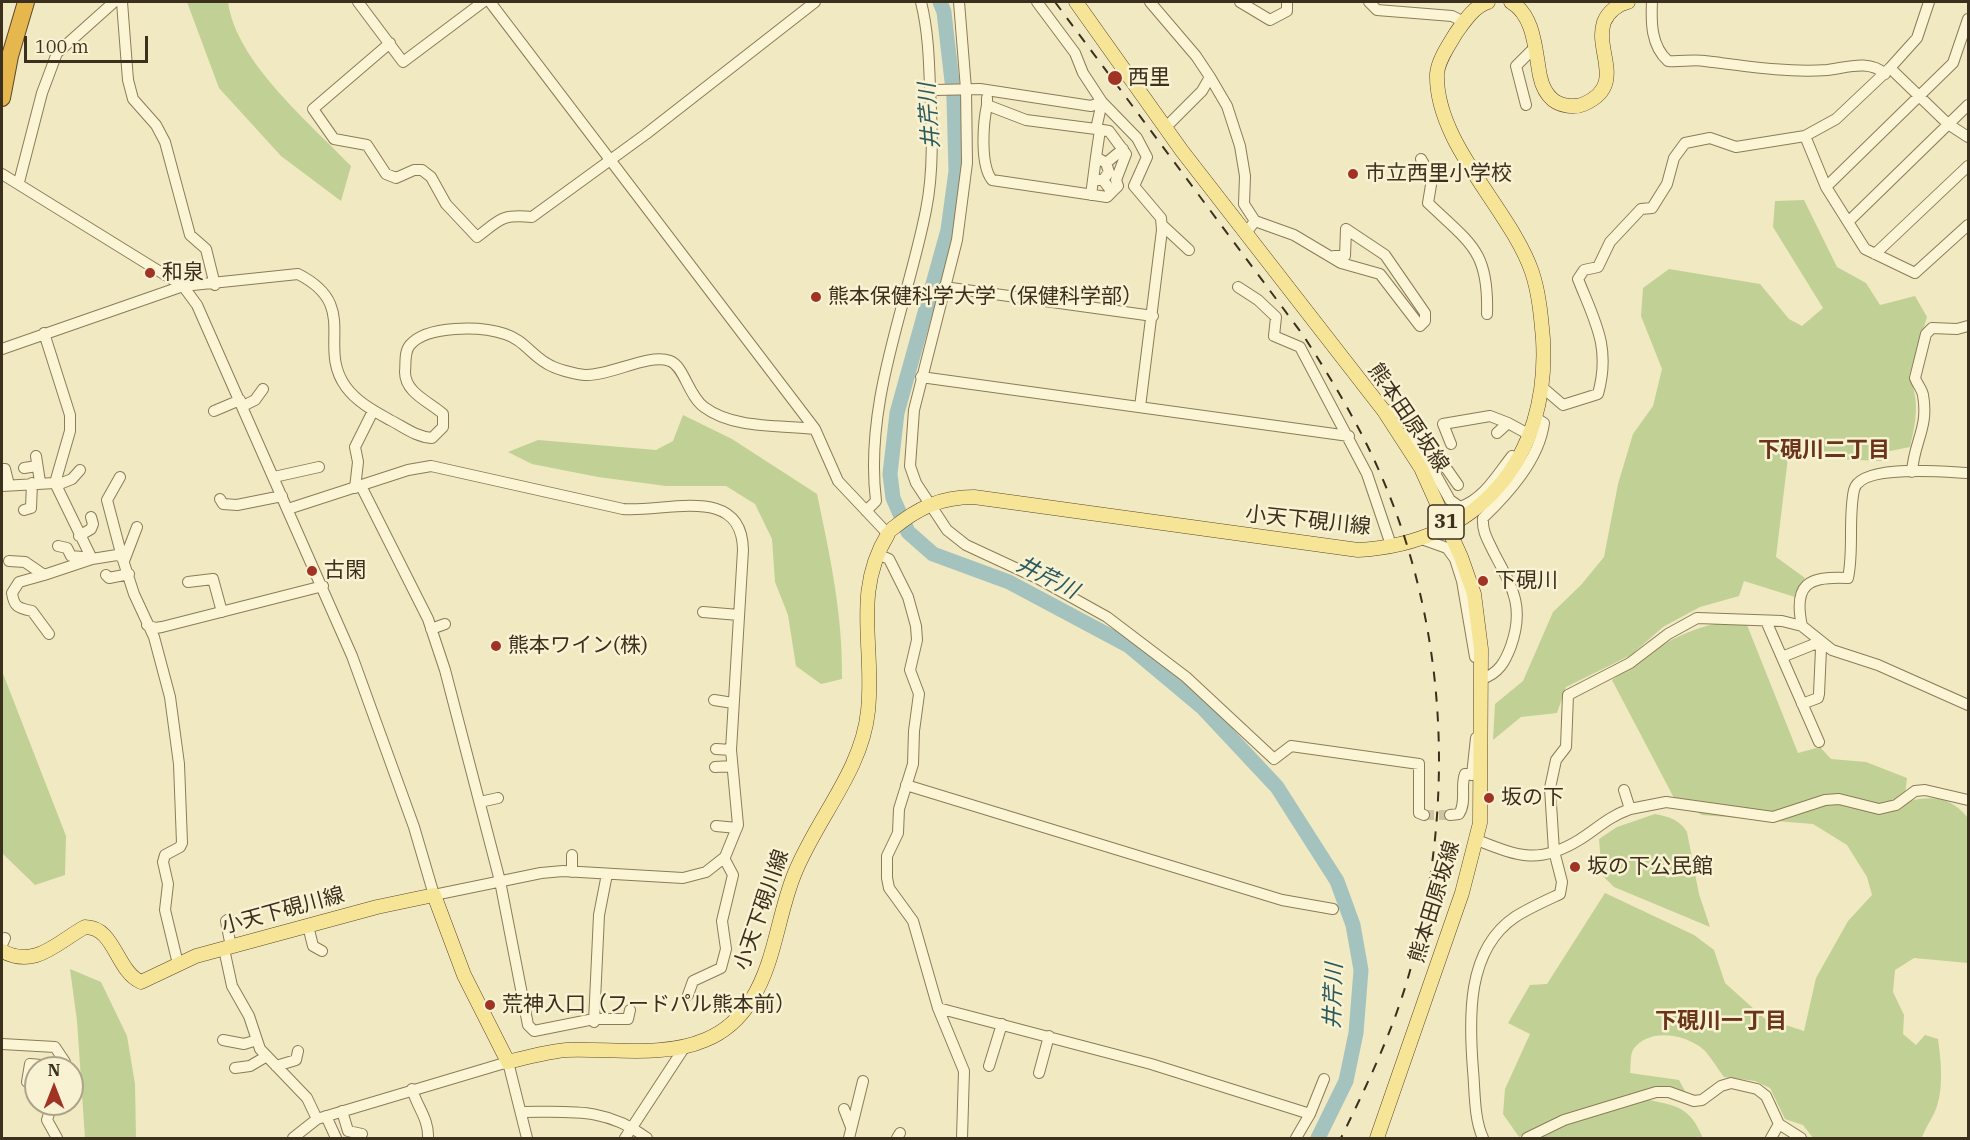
<!DOCTYPE html>
<html>
<head>
<meta charset="utf-8">
<style>
  body { margin:0 }
  #map { position:relative; width:1970px; height:1140px; overflow:hidden; background:#f1e9c2; font-family:"IBM Plex Serif",serif }
  canvas { display:block }
  .frame { position:absolute; inset:0; border:3px solid #3b2f1d; pointer-events:none }
  .north { position:absolute; left:24px; top:1056px; width:60px; height:60px; box-sizing:border-box; background:#f8f2d2; border:2px solid #aca48a; border-radius:50%; rotate:0deg; font-size:16px; font-weight:700; line-height:24px; text-align:center; color:#3b2f1d }
  .north::after { content:''; display:block; margin:auto; width:21px; height:27px; background:#a03323; clip-path:polygon(50% 0,100% 100%,50% 72%,0 100%) }
  .scale { position:absolute; left:24px; top:36px; width:124px; height:27px; box-sizing:border-box; border:3px solid #3b2f1d; border-top:0; padding-left:8px; font-size:18px; line-height:21px; white-space:nowrap; color:#3b2f1d; -webkit-text-stroke:4px #f8f2d2; paint-order:stroke }
</style>
</head>
<body>
<div id="map">
<canvas width="1970" height="1140"></canvas>
<div class="frame"></div>
<div class="north">N</div>
<div class="scale">100 m</div>
</div>
<script>
const context = document.querySelector('canvas').getContext('2d');
context.lineJoin = 'round';
function paint(path, color) {
  context.fillStyle = color;
  context.fill(path, 'evenodd');
}
function stroke(path, color, width, dash) {
  context.strokeStyle = color;
  context.lineWidth = width;
  context.lineCap = dash ? 'butt' : 'round';
  context.setLineDash(dash || []);
  context.stroke(path);
}
function label(font, color, halo, rows, align = 'center') {
  context.font = font + ' "IBM Plex Serif","Noto Sans JP",serif';
  context.lineWidth = 5;
  context.setLineDash([]);
  context.textBaseline = 'middle';
  context.strokeStyle = halo;
  context.fillStyle = color;
  for (const [text, x, y, turn = 0] of rows) {
    context.save();
    context.translate(x, y);
    context.rotate((+turn || 0) * Math.PI / 180);
    context.textAlign = isNaN(turn) ? turn : align;
    if (halo) context.strokeText(text, 0, 0);
    context.fillText(text, 0, 0);
    context.restore();
  }
}
paint(new Path2D(`
  M187,2H228C236,62 310,123 351,166L341,201L281,156L219,88Z
  M1804,200L1837,267L1866,283L1880,305L1915,296L1927,317L1909,376C1920,401 1916,422 1910,447L1885,452L1882,461L1815,458L1789,449L1776,557L1805,578L1795,597L1744,581L1739,596L1700,607L1663,627L1631,655L1566,687L1557,713L1521,717L1493,740L1495,704L1523,681L1553,612L1581,585L1604,557L1618,484L1633,434L1653,406L1662,369L1641,316L1643,288L1669,269L1760,284L1789,319L1802,326L1823,308L1773,227L1775,201Z
  M683,415L732,439L817,494C830,556 843,615 842,679L821,684L796,666L788,615L775,582L772,539L755,504L726,486H666L598,477L532,464L508,452L538,440L656,450L673,441Z
  M1715,624L1747,625L1798,753L1820,747L1831,759L1866,762L1907,778L1904,802C1931,796 1949,795 1968,818V963L1914,958L1895,970L1893,992L1904,1015L1903,1034L1916,1045L1925,1035L1938,1039C1941,1060 1944,1088 1936,1109C1932,1119 1925,1128 1922,1138H1813L1803,1125L1785,1119L1770,1088L1755,1081L1724,1077C1717,1068 1711,1057 1704,1050C1686,1034 1648,1027 1633,1050C1630,1055 1631,1066 1630,1073L1679,1080L1686,1093L1672,1089L1561,1117L1519,1137L1503,1114L1505,1089L1530,1034L1508,1023L1530,985L1547,984L1605,893L1694,935L1714,950L1725,983L1764,1018L1804,1031L1816,978L1848,921L1872,895L1867,877L1847,845L1813,824L1702,815L1674,798L1612,680C1646,656 1673,633 1715,624Z
  M2,671L66,836L65,875L35,885L2,853Z
  M1655,814C1669,817 1679,819 1687,832L1699,894L1710,927L1614,887L1602,875L1599,839L1617,827Z
  M70,969L101,982L127,1036L135,1084L136,1138H85L77,1021Z
  M1649,1100C1679,1106 1690,1108 1703,1138H1538L1554,1129Z`), '#c1d095');
stroke(new Path2D(`
  M940,2L944,12L954,99L956,171L948,230L897,413L890,474L893,498L908,532L933,554L1009,582L1129,646L1203,708L1277,787L1337,881L1353,925L1361,970L1356,1033L1346,1081L1318,1138`), '#a5c3be', 15);
stroke(new Path2D(`
  M1424,815H1450`), '#cdc4a1', 10, [10, 5]);
const minor = new Path2D(`
  M122,2L128,80L133,99L156,125L165,142L190,235L206,249L215,285
  M358,2L403,62L483,2
  M490,2L815,429L838,481L888,534
  M959,2L966,89L967,163L957,240L914,410L910,466L916,483L947,530L966,545L1037,578L1107,617L1186,677L1274,759L1291,746L1419,764V813L1424,815
  M1037,2L1075,53L1083,73L1102,102L1137,138L1147,157L1134,186L1161,218L1162,230L1140,407
  M1150,2L1196,56L1210,77L1202,91L1166,127
  M1240,2L1270,20L1287,11V2
  M1369,2L1377,10L1452,16L1464,22
  M1652,2C1651,22 1651,46 1668,61C1681,62 1693,59 1705,61C1745,66 1787,73 1827,70C1846,68 1869,59 1885,74
  M390,43L313,109L334,139L367,145L386,174L396,178L414,170H422L431,177L446,204L477,237C500,220 500,214 532,217L646,134L815,2
  M1890,68L1948,124L1968,137
  M1210,77L1227,106L1240,146L1245,176L1244,204L1255,221
  M935,90L980,89L1091,106L1102,102
  M987,98V105L1026,120L1096,129L1102,102
  M987,105C983,124 980,165 992,180L1107,197L1118,186L1116,180L1126,154L1109,131L1096,129
  M1526,105L1516,66L1535,47
  M1100,130L1096,157L1106,163
  M1805,136L1826,187L1865,249L1915,273L1968,225
  M1421,159L1432,179L1428,203C1471,244 1489,251 1487,314
  M2,174L183,286L197,305L352,656L414,827L434,895L541,873L563,871L683,878L706,872L725,857L738,825L731,750L743,550C742,483 664,513 623,509L431,466L408,470L288,509
  M1093,180L1096,157
  M19,182L42,93L57,53L114,2
  M1826,187L1953,63L1968,19
  M1112,192L1103,180L1109,172L1106,163L1123,149
  M1091,195L1093,180H1103
  M1848,222L1968,105
  M1162,225L1189,250
  M1246,233L1255,221L1294,235L1341,263L1380,274L1420,326L1425,321V313L1385,255L1346,229
  M1875,254L1968,166
  M1334,256H1345L1346,229
  M944,287L1153,316
  M1238,287L1258,300L1276,317L1274,336L1300,347L1367,474L1391,545
  M44,333L70,415V431L55,483
  M2,349L183,286L298,274C361,306 316,346 346,387C357,402 374,411 390,420C404,427 416,437 432,438L443,427V414C430,402 405,393 405,372C406,363 404,352 410,345C427,325 481,326 505,334C522,339 532,355 546,363C555,369 574,374 585,375C611,376 648,353 670,361C684,366 688,395 704,407C733,429 780,425 815,429
  M921,377L1349,436
  M1542,387L1563,405L1598,394C1611,347 1595,322 1578,279L1584,270L1598,267L1610,242L1641,209L1652,208L1667,184L1674,158L1685,143L1710,138L1736,147L1805,136L1836,119L1890,68L1917,38L1929,2
  M243,406L255,400L263,389
  M214,411L240,400
  M1384,411L1394,410L1411,421L1426,439L1458,485
  M1414,425L1411,431L1450,500L1460,507C1484,499 1497,475 1512,456
  M1497,433L1508,423L1530,435
  M1451,444L1443,424L1490,416L1508,423
  M36,456L40,482
  M24,468L37,466
  M2,469H5L9,485
  M1912,472C1914,441 1929,428 1923,395C1922,389 1917,384 1915,378L1926,334L1932,328L1957,329L1968,326
  M120,477L107,500L122,557
  M274,477L319,467
  M57,485L72,479L80,470
  M2,486L55,483L92,559L117,555L122,557L134,594L154,637L170,697L179,764L182,843L180,847L165,855L163,862L168,884L165,910L178,964
  M361,486L428,619L445,670L500,881L528,1025L534,1031L594,1019H628L630,1010
  M355,488L358,462L355,447L373,411
  M220,499L223,504L237,505L282,496
  M24,510L31,508L32,483
  M866,511L876,501C864,402 907,306 926,210C934,170 932,129 930,88C929,58 928,30 921,2
  M79,536L91,529L93,524L91,517
  M1419,538L1447,548L1455,559L1462,581L1475,657
  M58,546L67,548L71,556L82,557L86,561
  M877,554L889,559L908,597L916,626L917,640L910,670L919,694L914,731L913,764L899,809L898,833L887,856V878L889,888L913,921L938,1008L964,1071L962,1138
  M9,561L25,562L44,575L92,559
  M124,561L137,527
  M44,575L19,582L12,593C14,607 18,608 32,611L49,634
  M106,575L109,578L129,574
  M188,582L213,579L222,612
  M703,612L739,615
  M1766,621L1819,742
  M147,625L155,628L162,627L323,586
  M1802,626C1793,584 1808,576 1848,578C1854,550 1848,518 1854,490C1860,463 1946,472 1968,473
  M431,629L445,624
  M1782,657L1817,643L1819,640
  M1482,679C1499,673 1505,662 1511,646C1525,606 1512,587 1494,553C1488,540 1482,532 1483,518C1508,494 1539,460 1544,423L1536,418
  M714,700L733,703
  M1802,704L1818,698L1819,694L1821,649L1817,643
  M716,749L731,750
  M715,767L732,766
  M906,785L1282,900L1333,909
  M480,802L498,798
  M1630,809L1666,802L1773,817L1825,800L1839,799L1879,809L1896,805L1915,791L1925,790L1968,800
  M1450,815L1459,814C1467,802 1460,786 1465,774L1472,775L1476,738
  M716,826L737,828
  M1477,840C1518,856 1538,865 1579,840C1598,828 1608,817 1630,809L1624,790
  M572,872V855
  M229,919L226,921L231,947
  M308,926L313,946L322,951
  M2,945L5,938
  M224,949L232,986L249,1016L260,1049L307,1098L317,1119
  M688,995L693,981L721,968L726,949L722,921L733,875L724,858
  M938,1008L1151,1064L1310,1114
  M594,1022L599,915L607,874
  M223,1040L244,1044L257,1040
  M2,1044L55,1047L65,1062L63,1068
  M276,1066L296,1060L298,1051
  M989,1066L1002,1024
  M235,1068L250,1066L267,1056
  M1039,1073L1049,1036
  M36,1084L27,1082L30,1064L64,1067
  M412,1089C417,1107 429,1119 428,1138
  M52,1104L47,1120L57,1138
  M844,1109L851,1127
  M342,1111L348,1131L362,1134
  M521,1112C571,1112 606,1107 647,1138
  M326,1116L336,1138
  M293,1138L317,1119L508,1062L527,1138
  M625,1138L686,1045
  M849,1138L863,1081
  M897,1138L900,1133
  M1296,1138L1310,1114L1324,1079
  M1483,1138C1474,1119 1475,1092 1473,1070C1469,1019 1466,950 1515,917C1529,908 1545,901 1560,894L1562,882L1554,851L1550,788L1556,760L1566,747L1568,695L1630,663L1668,634L1697,618L1782,621L1802,626L1832,650L1878,665L1968,705
  M1527,1138L1564,1120L1656,1092H1669L1694,1101L1702,1100L1721,1086L1731,1083L1757,1089L1766,1096L1779,1124L1801,1138
  M1771,1138L1779,1124`);
const major = new Path2D(`
  M1076,2L1182,151L1384,411L1421,468L1461,557L1474,594L1481,649L1480,823L1462,893L1377,1138
  M1511,2C1535,16 1535,51 1540,76C1542,86 1546,94 1553,100C1561,106 1575,108 1584,104C1627,85 1594,51 1604,22C1608,12 1618,4 1628,2
  M892,529C918,508 940,497 974,497L1358,550C1479,543 1550,458 1543,339C1541,316 1539,293 1532,272C1511,210 1435,144 1437,74C1438,60 1449,45 1456,33C1464,22 1474,6 1488,2
  M2,951C35,969 56,943 85,927C115,927 116,971 141,982L196,956L377,907L434,895L464,975L508,1062C527,1057 546,1052 566,1050C610,1048 663,1058 705,1040C725,1032 741,1017 752,999C775,962 778,915 794,875C816,819 862,771 868,711C875,646 852,593 888,534`);
const highway = new Path2D(`
  M2,98L10,56L26,2`);
stroke(minor, '#8c7b58', 12);
stroke(major, '#5a472c', 15);
stroke(highway, '#5a472c', 18);
stroke(minor, '#fbf5d6', 10);
stroke(major, '#f7e597', 14);
stroke(highway, '#e6b74d', 16);
stroke(new Path2D(`
  M1055,2L1303,335C1327,372 1350,410 1369,449C1447,609 1458,796 1411,967C1395,1027 1368,1083 1341,1138`), '#3b2f1d', 2, [10, 10]);
for (const [x, y, r, color] of [
  [1115,78,8,"#a03323"],
  [1353,174,6,"#a03323"],
  [150,273,6,"#a03323"],
  [816,297,6,"#a03323"],
  [312,571,6,"#a03323"],
  [1483,581,6,"#a03323"],
  [496,646,6,"#a03323"],
  [1489,798,6,"#a03323"],
  [1575,867,6,"#a03323"],
  [490,1005,6,"#a03323"]
]) {
  const dot = new Path2D();
  dot.arc(x, y, r, 0, 2 * Math.PI);
  context.fillStyle = color;
  context.fill(dot);
  stroke(dot, '#f8f2d2', 2);
}
for (const [x, y, w] of [
  [1446,522,36]
]) {
  const box = new Path2D();
  box.roundRect(x - w / 2, y - 17, w, 34, 4.5);
  context.fillStyle = '#f8f2d2';
  context.fill(box);
  stroke(box, '#3b2f1d', 1.5);
}
label('bold 20px', '#3b2f1d', null, [
  ["31",1446,522]
]);
label('21px', '#3b2f1d', '#f8f2d2', [
  ["西里",1128,78],
  ["市立西里小学校",1365,174],
  ["和泉",162,273],
  ["熊本保健科学大学（保健科学部）",828,297],
  ["古閑",324,571],
  ["下硯川",1495,581],
  ["熊本ワイン(株)",508,646],
  ["坂の下",1501,798],
  ["坂の下公民館",1587,867],
  ["荒神入口（フードパル熊本前）",502,1005]
], 'left');
label('21px', '#3b2f1d', '#f8f2d2', [
  ["熊本田原坂線",1408,418,56],
  ["小天下硯川線",1308,521,6],
  ["熊本田原坂線",1435,902,-73],
  ["小天下硯川線",762,910,-71],
  ["小天下硯川線",283,911,-15]
]);
label('italic 22px', '#2b595c', '#f8f2d2', [
  ["井芹川",930,116,-94],
  ["井芹川",1047,578,27],
  ["井芹川",1334,996,-88]
]);
label('bold 22px', '#6b3519', '#f8f2d2', [
  ["下硯川二丁目",1824,451],
  ["下硯川一丁目",1721,1022]
]);
</script>
</body>
</html>
